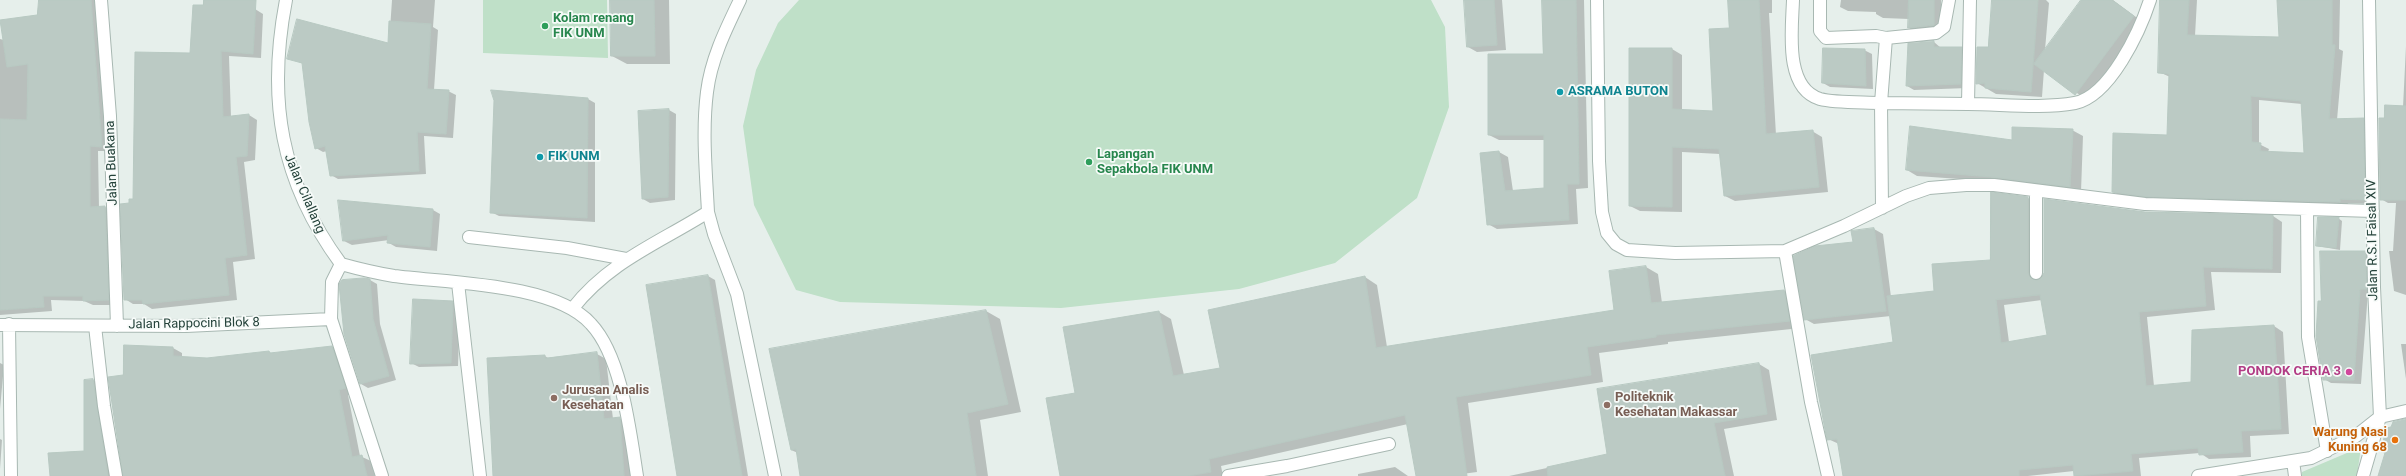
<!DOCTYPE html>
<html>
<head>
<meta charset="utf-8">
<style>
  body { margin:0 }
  canvas { display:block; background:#e6efeb }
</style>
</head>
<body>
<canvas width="2406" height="476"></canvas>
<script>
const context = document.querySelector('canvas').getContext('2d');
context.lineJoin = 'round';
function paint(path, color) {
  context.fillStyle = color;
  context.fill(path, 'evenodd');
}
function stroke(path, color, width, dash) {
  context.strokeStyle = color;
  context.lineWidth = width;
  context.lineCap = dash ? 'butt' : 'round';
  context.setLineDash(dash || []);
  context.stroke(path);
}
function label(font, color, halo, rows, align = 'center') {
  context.font = font + ' Roboto,sans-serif';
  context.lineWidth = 3.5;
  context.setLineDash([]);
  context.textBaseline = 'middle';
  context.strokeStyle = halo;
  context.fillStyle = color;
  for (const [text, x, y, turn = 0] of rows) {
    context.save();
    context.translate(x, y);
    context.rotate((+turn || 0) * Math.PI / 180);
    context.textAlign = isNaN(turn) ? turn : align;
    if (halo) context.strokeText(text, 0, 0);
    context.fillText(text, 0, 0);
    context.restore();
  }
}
paint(new Path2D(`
  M483,0H607L608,58L483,53Z
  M799,0H1431L1445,27L1449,107L1417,198L1335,263L1239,289L1061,308L840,302L796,290L754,205L743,126L756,70L778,23Z
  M2361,447L2357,476H2302V472Z`), '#bfe0c8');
paint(new Path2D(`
  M40,0H101L110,151H98L99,208L105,207L114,212L117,305H93L84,301L51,300L52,311L0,315V39L4,40L38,15Z
  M205,0H222L255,9L263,14L261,58L229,56L231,117L249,115L257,120L255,160L244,162L255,259L233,262L237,300L152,309L144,304H133L125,299L130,204L134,200L191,54Z
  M392,0H435L433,27L438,30L434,90L448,91L456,95L453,138L424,136L426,174L338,179L331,175L327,151L323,152L316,148L304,64L288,58L389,44Z
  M611,0H669L670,64H627L612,56Z
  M1465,0H1502L1506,50L1477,52L1468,47Z
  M1543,0H1584L1588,188L1576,189L1578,224L1497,229L1488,224L1481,154L1499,152L1508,157L1513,191L1545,189V140H1499L1489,135L1544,55Z
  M1728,0H1772V13H1769L1776,135L1812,131L1822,137L1828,192L1735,201L1725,196L1720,154L1682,152V212L1640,211L1630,206L1672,49L1682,55V111L1714,112L1730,29Z
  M1841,0H1941V29L1916,32L1909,28V19L1883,18L1876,14V12L1848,11L1840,7Z
  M1993,0H2046L2049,3L2045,50L2082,0H2113L2144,23L2087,100L2044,70L2042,97L1996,94L1977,83L1989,48Z
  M2162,0H2197L2195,36L2280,38L2278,0H2340L2339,49L2343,51L2337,120L2363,119L2371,124L2373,204L2348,203L2347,206L2154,201L2121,196L2113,192L2168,136L2170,77L2159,72ZM2259,100L2302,104L2305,154L2268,152L2269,149L2259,144Z
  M1934,42L1941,48H1961L1969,53L1968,88L1914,90L1907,86Z
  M2406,46V295L2394,291L2389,251H2393L2396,203H2388L2381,199L2385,119L2403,107Z
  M1864,50L1872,54L1873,89L1830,87L1823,83Z
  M588,99L595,103V222L499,216L491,212Z
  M669,110L676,114L675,200L650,203L643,199Z
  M2072,130L2083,136L2081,192L2002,182L1917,176L1907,170L2013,141Z
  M1992,194L2028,198L2037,203L2038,281L2145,212L2273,216L2282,222L2281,273L2211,272L2215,310L2147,317L2154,386L2192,383L2193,331L2274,326L2283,332L2289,434L2250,436L2251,457L2209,459L2200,453L2139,458L2141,476H2075L2074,471L2028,476H1844L1839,444L1828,439L1894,343L1891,316L1814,324L1805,319L1854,242L1874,229L1883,234L1891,297L1935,292L1991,261ZM2042,300L2048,336L2009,342L2004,305Z
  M339,201L433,210L440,214L437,251L396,247L389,243V240L352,245L344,241Z
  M2338,218L2342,221L2340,250L2317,246Z
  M2366,252L2373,256L2374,293L2368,292L2361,384L2331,383L2324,379L2322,302Z
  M1646,267L1658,274L1662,303L1784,291L1796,298L1801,328L1668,342V344L1599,353L1603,382L1468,403L1477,472L1447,476H1424L1408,424L1221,466L1223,476H1061L1076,394L1159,312L1171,319L1184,375L1221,369L1365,277L1377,285L1387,347L1615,311Z
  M708,276L715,280L748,476H678Z
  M370,280L377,284L380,324L396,380L368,388L361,384Z
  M452,302L460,307L458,366L419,367L411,363Z
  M986,311L1000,319L1021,412L980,420L988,476H801L798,453L791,450Z
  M2401,344H2406V379Z
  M332,347L341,352L354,393L348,395L360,456L371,461L375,476H124V376L173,348L182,353V358L207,359L269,352L273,354Z
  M597,354L606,359L613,419L619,418L629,424L633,476H494L545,356L548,358Z
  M0,363L4,365L0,409Z
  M1759,364L1769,370L1777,420L1724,429L1734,476H1656Z
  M93,380L103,385L117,476H51L85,452V381Z
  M0,439L2,440L0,469Z
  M1613,454L1627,476H1509Z
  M1395,467L1408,476H1358V474Z`), '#0003');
const building = new Path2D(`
  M39,0H91L102,147L90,146V207L105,206L109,300L83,301V296H43L44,307L0,310V119L27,120L28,64L7,67L0,20L37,15Z
  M204,0H256L253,54L221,51L223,117L249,114L247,156L236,157L247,255L225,258L229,295L143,304L142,300H124L120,204L129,203V199H133L135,52L190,53L193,5H203Z
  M610,0H654L655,56H611Z
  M1464,0H1494L1497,45L1467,47Z
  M1542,0H1576L1579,184H1567L1569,220L1487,225L1480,153L1499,151L1505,191L1544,188V135H1488V54H1543Z
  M1728,0H1759L1766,134L1813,130L1819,187L1724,196L1719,149L1672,147V207L1629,206V48H1672V109L1713,111L1709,29L1729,28Z
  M1909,0H1934V25L1908,28Z
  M1992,0H2038L2031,92L1985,88V83L1976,84L1977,47H1988Z
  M2081,0H2112L2134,16L2075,95L2034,64Z
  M2160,0H2189L2187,35L2279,37L2277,0H2332V45H2335L2329,119L2364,118L2365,200L2340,199V202L2146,197L2112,192L2113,133L2167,135L2169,74L2158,73ZM2251,96L2301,101L2304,153L2260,151L2261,143L2252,142Z
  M297,19L388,43L389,21L431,24L427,89L449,90L446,134L417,132L419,171L330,176L325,146L315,149L309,122L302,63L287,59Z
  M1934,41V47H1962L1961,84L1906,86L1908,43Z
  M1823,48L1865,49L1866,86L1822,83Z
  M491,90L588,98L587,218L490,213L494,101Z
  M2385,105L2406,106V200H2380L2379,118H2384Z
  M669,109L668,197L642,199L638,111Z
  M1910,126L2012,140V127L2073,129L2070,187L1991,177L1906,170Z
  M1991,192L2028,197V273L2030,277L2036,280L2040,279L2044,273V199L2145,212L2273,215L2272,269L2203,267L2206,306L2139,312L2146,386L2191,382L2192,330L2274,325L2281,429L2241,431L2243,452L2199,455L2198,448L2131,454L2133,471L2074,476L2073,465L2019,470V476H1843L1837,439L1827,440L1811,355L1893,342L1887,296L1934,291L1932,264L1990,260ZM2040,295L2047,335L2001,343L1996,300Z
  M338,200L433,209L430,247L387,243L388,235L343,241Z
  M2318,217H2339L2336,248L2316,246Z
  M1874,228L1886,311L1804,320L1793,256L1815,246L1853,242L1851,231Z
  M2320,251H2366L2367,289H2360L2354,380H2323L2316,336L2318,301H2321Z
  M1646,266L1651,303L1784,290L1790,321L1656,335V337L1587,347L1591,375L1456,397L1467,476H1416L1405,415L1209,459L1211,472L1188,476H1060L1046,398L1075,393L1063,327L1159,311L1173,376L1220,368L1208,310L1365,276L1376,348L1614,310L1609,271Z
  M708,275L742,476H677L646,285Z
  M364,278L370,279L373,319L389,376L360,384L344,334L339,284L342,280Z
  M413,299L453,301L451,363L410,364Z
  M986,310L1008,404L967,413L976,476H800L796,449L791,450L769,349Z
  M124,345L173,347V356L207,358L269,351L270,353L332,346L346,388L339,390L352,457L362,455L367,476H123L108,377L123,375Z
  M597,352L604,419L620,417L624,476H493L487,358L545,355V358Z
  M1759,363L1767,414L1714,423L1725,476H1548L1547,467L1607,454L1597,389Z
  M93,379L108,476H50L48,453L84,451V380Z
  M2406,419V476H2378L2385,453L2381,452L2386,428L2391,427L2393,422Z`);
paint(building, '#bbcac4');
stroke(building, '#b8c9c2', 1);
const minor = new Path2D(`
  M101,0L110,116L117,326
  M286,0C267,99 280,181 341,264C359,269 376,273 394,276C447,283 555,283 591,324C622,357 630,432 637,476
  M1597,0L1599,161L1602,212L1607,233L1616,244L1627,250L1675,253L1785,251L1811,402L1828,476
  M1793,0C1792,30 1784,88 1820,99C1835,103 1864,102 1881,103L1882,208
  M1820,0V31L1826,38L1876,36L1886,38L1881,103L1968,104L1970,0
  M1886,38L1936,33L1944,27L1949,0
  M1968,104C2001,104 2042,109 2075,103C2110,96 2140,31 2150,0
  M2036,191V273
  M2307,209L2308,337L2327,451
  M708,212L714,234L737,294L775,476
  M469,237L567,248L626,259
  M1785,251L1844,226L1906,196L1929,188L1966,185H1994L2145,204L2373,211
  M458,283L480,476
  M573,308C610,261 659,243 708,212C706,173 702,131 707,92C711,59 726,29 740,0
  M331,319L382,476
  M9,324L11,476
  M0,325L186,326L331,319L332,282L341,264
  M95,326L104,406L116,476
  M2293,461L2295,476
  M1228,476L1287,466L1389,444
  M2198,476L2311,458L2356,436L2380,417L2406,411
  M2363,476L2380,417L2374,287L2369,0`);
stroke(minor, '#a8b8b2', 14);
stroke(minor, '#fff', 12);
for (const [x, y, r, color] of [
  [545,26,4,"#2e9e5b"],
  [1560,92,4,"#0f9aa8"],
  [540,157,4,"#0f9aa8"],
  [1089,162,4,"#2e9e5b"],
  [2349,372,4,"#d1479c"],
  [554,398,4,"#8d6e63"],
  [1607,405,4,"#8d6e63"],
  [2395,440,4,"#e8710a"]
]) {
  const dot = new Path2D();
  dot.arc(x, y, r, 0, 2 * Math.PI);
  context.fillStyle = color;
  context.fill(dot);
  stroke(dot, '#f7fbf9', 1.5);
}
label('bold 13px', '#27864d', '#f7fbf9', [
  ["Kolam renang",553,19],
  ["FIK UNM",553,34],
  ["Lapangan",1097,155],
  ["Sepakbola FIK UNM",1097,170]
], 'left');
label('bold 13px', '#0d838f', '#f7fbf9', [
  ["ASRAMA BUTON",1568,92],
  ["FIK UNM",548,157]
], 'left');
label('13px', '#24423a', '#f7fbf9', [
  ["Jalan Buakana",112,163,-92],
  ["Jalan Cilallang",304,194,67],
  ["Jalan R.S.I Faisal XIV",2373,240,-91],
  ["Jalan Rappocini Blok 8",194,324,-1]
]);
label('bold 13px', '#b23c85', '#f7fbf9', [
  ["PONDOK CERIA 3",2341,372]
], 'right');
label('bold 13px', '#785e54', '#f7fbf9', [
  ["Jurusan Analis",562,391],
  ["Kesehatan",562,406],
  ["Politeknik",1615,398],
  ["Kesehatan Makassar",1615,413]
], 'left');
label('bold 13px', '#c56008', '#f7fbf9', [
  ["Warung Nasi",2387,433],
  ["Kuning 68",2387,448]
], 'right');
</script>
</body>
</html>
